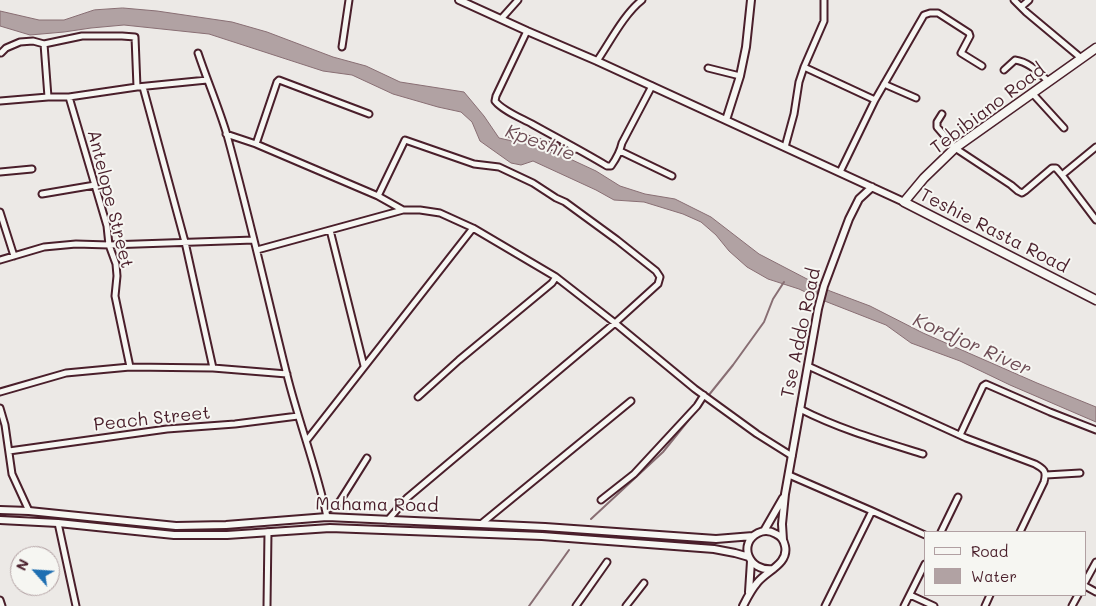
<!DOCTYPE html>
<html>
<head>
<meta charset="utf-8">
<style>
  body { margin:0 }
  #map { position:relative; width:1096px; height:606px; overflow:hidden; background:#ece9e6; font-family:Mali,sans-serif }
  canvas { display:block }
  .legend { position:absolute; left:924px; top:531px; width:162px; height:65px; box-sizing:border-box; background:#f6f6f2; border:1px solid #b1a0a2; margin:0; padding:6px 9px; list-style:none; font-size:15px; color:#4a1f2b }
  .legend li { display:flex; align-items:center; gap:10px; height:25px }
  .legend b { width:25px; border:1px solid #b1a0a2 }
  .north { position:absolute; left:10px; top:546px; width:50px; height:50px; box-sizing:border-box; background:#f6f6f2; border:1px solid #b1a0a2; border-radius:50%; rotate:296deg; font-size:14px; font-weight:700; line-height:20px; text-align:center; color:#4a1f2b }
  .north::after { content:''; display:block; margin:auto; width:18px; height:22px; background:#1f6fb2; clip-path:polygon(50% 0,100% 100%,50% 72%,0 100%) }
</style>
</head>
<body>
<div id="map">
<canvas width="1096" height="606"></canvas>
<ul class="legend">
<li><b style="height:6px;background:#f6f6f2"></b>Road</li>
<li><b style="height:14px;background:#b1a2a3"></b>Water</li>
</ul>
<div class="north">N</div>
</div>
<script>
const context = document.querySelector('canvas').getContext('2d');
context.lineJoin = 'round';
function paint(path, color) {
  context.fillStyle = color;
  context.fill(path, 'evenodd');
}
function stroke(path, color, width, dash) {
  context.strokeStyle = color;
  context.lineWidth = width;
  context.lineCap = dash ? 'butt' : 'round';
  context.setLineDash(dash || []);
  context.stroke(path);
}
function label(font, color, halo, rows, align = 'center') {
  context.font = font + ' Mali,sans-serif';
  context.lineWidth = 4;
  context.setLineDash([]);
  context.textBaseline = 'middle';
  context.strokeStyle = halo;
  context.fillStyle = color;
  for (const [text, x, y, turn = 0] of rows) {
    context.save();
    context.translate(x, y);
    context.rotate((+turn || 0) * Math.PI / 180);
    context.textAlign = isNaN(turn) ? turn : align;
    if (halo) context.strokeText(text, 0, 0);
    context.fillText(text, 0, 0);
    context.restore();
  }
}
const water = new Path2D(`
  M123,8L157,11L232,22L267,32L333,57L366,66L400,82L464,92L484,116L499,138L530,145L568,158L596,171L620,186L645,194L675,199L711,217L759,254L830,291L870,306L923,333L1037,383L1096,407V422L1010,385L960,361L911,343L886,325L822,300L799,289L768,279L747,267L729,251L716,235L701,222L683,214L644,202L614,200L596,190L533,161L521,165L511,163L480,141L472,122L461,112L438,107L393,94L352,75L323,71L209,34L124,25L91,28L64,32L30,35L0,26V11L39,20H64L94,10Z`);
paint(water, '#b1a2a3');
stroke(water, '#886e73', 1);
stroke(new Path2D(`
  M591,519L663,452L733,365L764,322L773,299L784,282
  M529,606L569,550`), '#886e73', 2);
const minor = new Path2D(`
  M1014,0L1026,12L1081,58
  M1021,7L1029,0
  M501,19L518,0
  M527,31L496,96L495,101C503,111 521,118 532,124C557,138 582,151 607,166H611C616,159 620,152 622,143L652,86
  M44,44L48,97
  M342,47L349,0
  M1,53L6,48L20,42L33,41L44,44L82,36H122L135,37L137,87
  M198,53C207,80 219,108 227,135C249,215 267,295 287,375C299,423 317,469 327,517
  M597,61C610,42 624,14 642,0
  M804,67L875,100
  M708,68L740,76
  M1004,70L1015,60C1029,62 1038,72 1049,82
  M884,84L916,98
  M143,87L185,242L213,368
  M1033,94L1064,128
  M69,97L107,226L109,245L116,264L117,276L115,296L130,367
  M0,101L48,97H69L137,87L207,80
  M942,114L937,122V127L955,148L1011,185L1018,191L1022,193L1025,191L1052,168H1056L1062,175
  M226,134L256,144L378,196L403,210H420L440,213L473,228L556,277L615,323L695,389L757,434L792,456
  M511,134L563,150H571L577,149
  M256,144L277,82L279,80L369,114
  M785,147L794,114L799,82L804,67L824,21V0
  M1096,147L1062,175L1096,220
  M620,151L672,176
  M0,172L32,169
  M840,172L875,100L924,15L930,13H938L969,33L970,36L961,53L982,66
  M42,194L95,185
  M378,196L405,140L474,164L499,167L533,183L556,198L565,202L617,240L656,271L660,277L658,284L615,323L407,498L388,520
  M0,212L14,256
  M330,230L364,366
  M257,250L403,210
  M0,260L44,247L76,244L109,245L254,240
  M808,366L966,438L1035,464C1044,469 1047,471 1044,482L1020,532
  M0,392L66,373L130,367L213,368L287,374
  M418,397L459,360L552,283L556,277
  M0,408L5,425L12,474L29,511
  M800,409C839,429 881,441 923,454
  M960,435L983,386L986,384L1050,412L1096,430
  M307,440L473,228
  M9,451L167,429L235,424L298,416
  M789,475L872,511L925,535
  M1046,475L1080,473
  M601,500L634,474L697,406L704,395
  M326,510L335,506L340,501L367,458
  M58,523L76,606
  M481,524L631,401
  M941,532L958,497
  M1085,582L1096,562
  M1085,586L1096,592
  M910,595L934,606
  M0,600L2,606
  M267,606L268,532
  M576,606L607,562
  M626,606L644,583
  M825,606L872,511
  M904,606L925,564
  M985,606L990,595
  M1072,606L1078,595`);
const tertiary = new Path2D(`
  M459,0L527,31L597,61L904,202
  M726,120L740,76L746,47L751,0
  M0,510L29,511L176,526L226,525L327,517L545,527L716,539L753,536
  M0,520L58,523L174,535H227L330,528L542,536L714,549L735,553L749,557
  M764,531L783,498
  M783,540L782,524L785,494L818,309L824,286L849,219L859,199L872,187
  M749,592L751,561
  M743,606C747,598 751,590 757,583C766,571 789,564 785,546C784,541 781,536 776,534C771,531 764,530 758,533C738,543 748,572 773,569`);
const secondary = new Path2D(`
  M1096,48L955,148L924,178L904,202L1096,300`);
stroke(minor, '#4a1f2b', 9);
stroke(tertiary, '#4a1f2b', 10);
stroke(secondary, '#4a1f2b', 11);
stroke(minor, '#f6f6f2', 5);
stroke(tertiary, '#f6f6f2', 6);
stroke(secondary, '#f6f6f2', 8);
label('18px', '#4a1f2b', '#f6f6f2', [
  ["Tebibiano Road",988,109,-37],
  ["Antelope Street",110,199,76],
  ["Teshie Rasta Road",994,231,27],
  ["Tse Addo Road",801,333,-78],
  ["Peach Street",152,419,-6],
  ["Mahama Road",377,505,1]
]);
label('italic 19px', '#6e4d55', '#f6f6f2', [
  ["Kpeshie",540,143,20],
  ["Kordjor River",972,345,24]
]);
</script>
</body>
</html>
